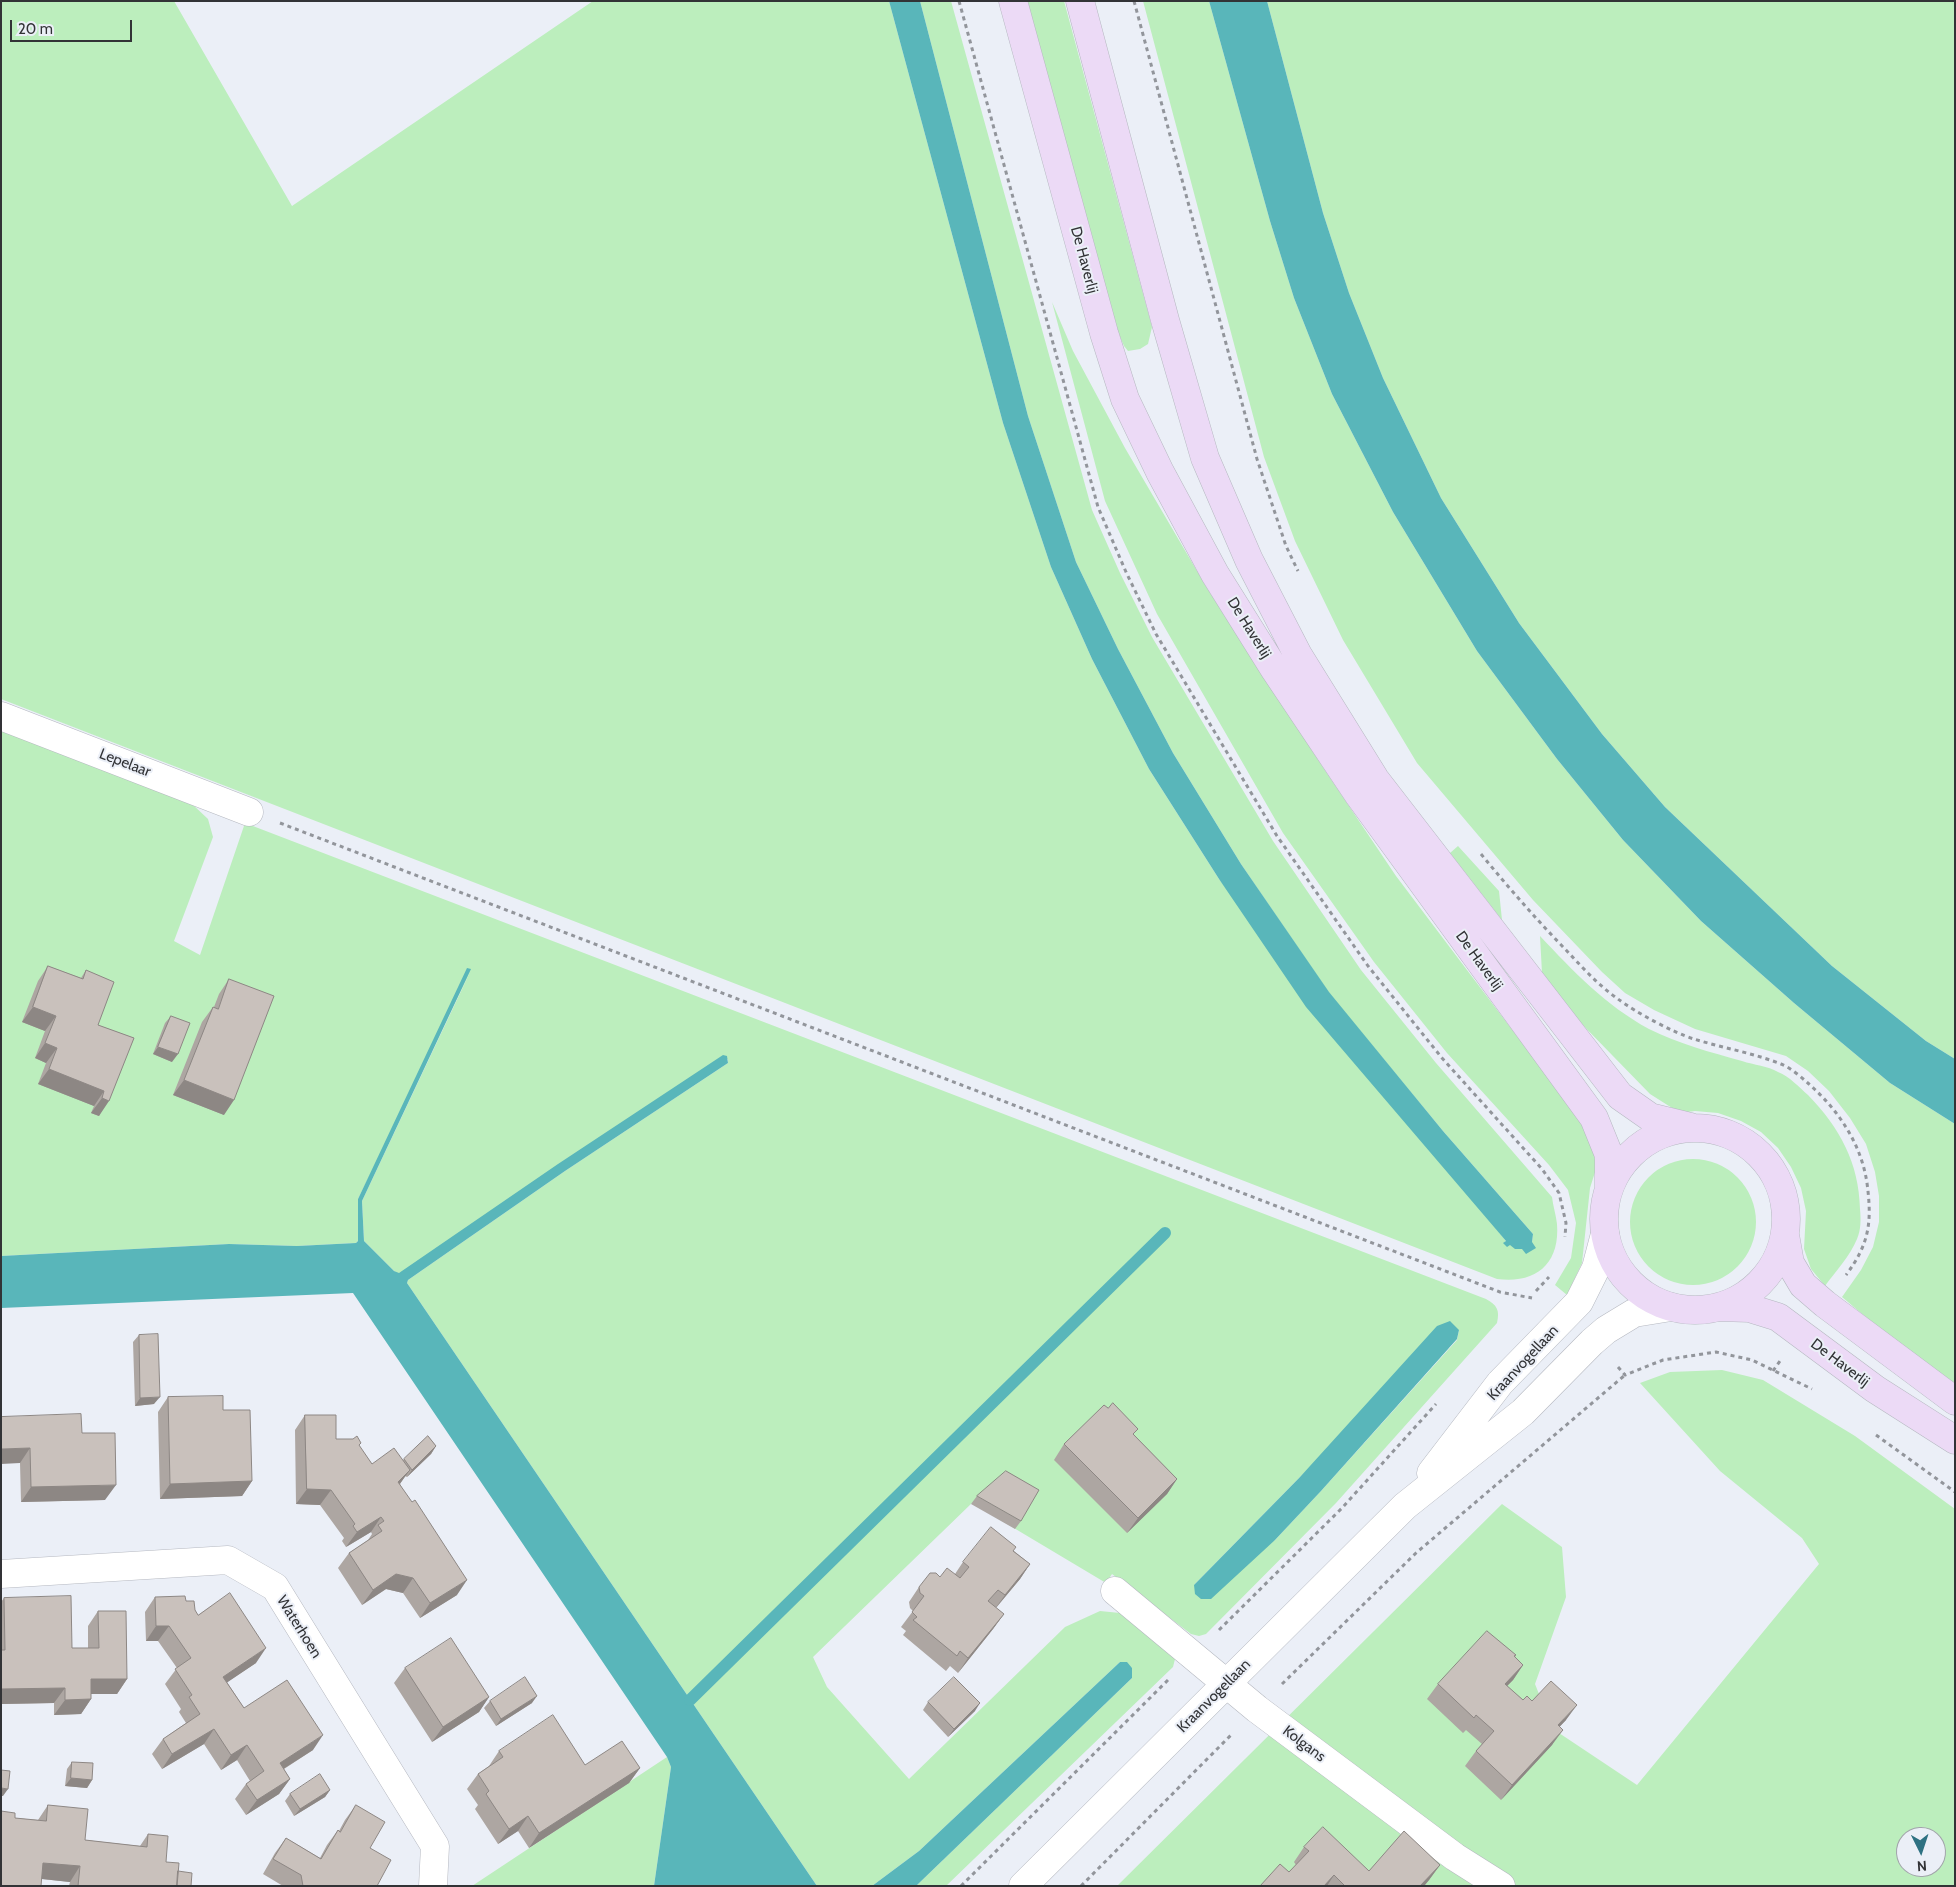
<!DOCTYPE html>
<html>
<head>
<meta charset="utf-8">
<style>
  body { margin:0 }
  #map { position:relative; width:1956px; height:1887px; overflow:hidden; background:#ebeff7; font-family:Cabin,sans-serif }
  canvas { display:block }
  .frame { position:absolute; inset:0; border:2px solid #323336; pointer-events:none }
  .north { position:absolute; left:1896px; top:1827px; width:50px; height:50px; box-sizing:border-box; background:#ebeff7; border:1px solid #a1a4aa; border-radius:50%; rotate:176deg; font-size:14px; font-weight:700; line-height:20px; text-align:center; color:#323336 }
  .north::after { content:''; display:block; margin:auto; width:18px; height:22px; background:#2e7182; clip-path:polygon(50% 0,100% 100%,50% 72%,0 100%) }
  .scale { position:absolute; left:10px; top:20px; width:122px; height:22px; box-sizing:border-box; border:2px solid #323336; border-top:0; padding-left:6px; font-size:15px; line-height:18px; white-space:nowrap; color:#323336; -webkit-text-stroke:4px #ebeff7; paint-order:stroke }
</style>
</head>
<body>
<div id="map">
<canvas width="1956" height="1887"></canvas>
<div class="frame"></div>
<div class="north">N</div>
<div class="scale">20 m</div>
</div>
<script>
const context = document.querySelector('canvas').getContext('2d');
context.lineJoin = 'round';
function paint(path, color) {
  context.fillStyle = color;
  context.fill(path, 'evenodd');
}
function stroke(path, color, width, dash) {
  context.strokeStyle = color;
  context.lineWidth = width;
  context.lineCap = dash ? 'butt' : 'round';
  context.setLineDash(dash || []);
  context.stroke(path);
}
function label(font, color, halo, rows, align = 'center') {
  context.font = font + ' Cabin,sans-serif';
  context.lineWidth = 4;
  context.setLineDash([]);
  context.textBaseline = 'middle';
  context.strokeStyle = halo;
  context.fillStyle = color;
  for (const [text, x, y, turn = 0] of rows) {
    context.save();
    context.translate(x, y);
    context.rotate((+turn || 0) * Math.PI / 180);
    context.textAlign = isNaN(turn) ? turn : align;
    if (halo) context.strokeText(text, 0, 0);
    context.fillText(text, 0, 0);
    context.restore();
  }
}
paint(new Path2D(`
  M1,1H174L292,206L593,1H889L1003,423L1051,567L1092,659L1149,769L1219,879L1506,1241L1504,1243L1510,1245L1532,1242L1533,1234L1443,1131L1329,993L1241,864L1173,753L1118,649L1076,562L1028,416L920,1H951L1092,510L1120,573L1152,637L1273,841L1361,970L1436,1063L1552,1197C1553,1206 1556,1215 1557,1224C1560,1264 1536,1284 1497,1279L1,699Z
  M1023,1H1064L1152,327L1148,344L1140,349L1128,351L1124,346L1108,309Z
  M1143,1H1209L1270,221L1294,298L1332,394L1393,512L1477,651L1557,759L1623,840L1701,921L1794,1003L1890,1083L1955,1124V1392L1842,1297L1861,1270L1873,1247L1879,1222V1196L1875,1172L1866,1144L1850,1118L1829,1091L1808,1071L1786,1056L1695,1029L1654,1010L1625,993L1602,972L1533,900L1417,763L1343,640L1295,541L1264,457Z
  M1267,1H1955V1059L1926,1041L1832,966L1665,807L1602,734L1519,623L1441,498L1383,378L1349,293L1323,213Z
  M1052,302L1073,351L1125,448L1207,588L1324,769L1396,876L1584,1125L1593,1143L1596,1169L1590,1188L1582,1263L1567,1295L1555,1285L1571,1258L1576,1223L1568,1190L1549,1165L1447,1053L1374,962L1283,833L1157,614L1105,501Z
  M1,730L191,803L208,819L213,837L174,941L200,955L245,823L1486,1299C1497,1305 1500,1310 1497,1323L1336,1503L1206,1634L1199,1636L1191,1634L1112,1574L1106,1583L972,1503L813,1657L827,1687L909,1779L1065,1627L1100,1611L1120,1613L1176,1655L1173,1667L946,1886H916L1132,1678V1668L1120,1662L919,1851L872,1886H817L407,1283L408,1280L565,1171L728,1063V1059L399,1274L394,1271L364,1241L362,1201L471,970L358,1199V1241L356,1243L297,1246L229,1244L1,1256ZM1459,1330L1457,1340L1321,1491L1275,1540L1194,1585L1300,1477Z
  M1458,846L1499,891L1502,920L1450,853Z
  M1540,936C1574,972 1605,1005 1649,1029C1679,1044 1710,1052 1742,1061C1754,1065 1768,1066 1778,1072C1790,1077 1799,1087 1808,1095C1840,1128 1859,1163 1860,1209C1861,1219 1861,1230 1857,1239C1850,1256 1836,1271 1825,1286L1811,1269L1804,1249L1806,1211L1801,1188L1791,1167L1778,1148L1761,1132L1741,1121L1718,1113L1695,1111L1680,1113L1650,1094L1574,1016L1542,973Z
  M1630 1222a63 63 0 1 1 126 0a63 63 0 1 1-126 0Z
  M1722,1370L1763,1380L1855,1436L1955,1509V1886H1117L1502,1504L1562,1547L1566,1597L1535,1684L1553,1729L1637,1785L1819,1564L1802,1538L1720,1471L1640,1383L1670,1372ZM1906,1837H1936V1867H1906Z
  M667,1757L671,1767L654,1886H472Z`), '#bceebd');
paint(new Path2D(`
  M889,1H920L1028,416L1076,562L1118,649L1173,753L1241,864L1329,992L1443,1131L1533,1234L1532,1242L1536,1248L1526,1254L1522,1249H1515L1510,1245L1507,1247L1503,1243L1506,1241L1306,1007L1219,879L1149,769L1092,659L1051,567L1003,423Z
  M1209,1H1267L1323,213L1349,293L1383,378L1441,498L1519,623L1602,734L1665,807L1832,966L1926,1041L1955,1059V1124L1890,1083L1794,1003L1701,921L1623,840L1557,759L1477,651L1393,512L1332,394L1294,298L1270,221Z
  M467,968L471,969L362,1201L364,1241L394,1271L399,1273L558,1164L723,1055L727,1056L728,1063L565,1171L408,1280L407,1283L817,1886H654L671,1767L667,1757L353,1293L1,1308V1256L229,1244L297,1246L356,1243L358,1241V1199Z
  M1450,1321L1459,1330L1457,1339L1321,1491L1275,1540L1211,1599H1201L1195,1594L1194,1585L1300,1477L1437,1326Z
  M1120,1662H1127L1132,1668V1678L916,1886H872L919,1851Z`), '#59b6ba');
stroke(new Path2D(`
  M690,1700L1165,1233`), '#59b6ba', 12);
const street = new Path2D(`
  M1,716L249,812
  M1431,1473L1500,1383L1579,1302L1596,1268L1605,1234
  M1,1574L228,1560L275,1587L435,1846L433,1886
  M1115,1591L1257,1709L1455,1857L1501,1886
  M1023,1886L1405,1506L1523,1412L1592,1342L1606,1330L1634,1313L1671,1307`);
const secondary = new Path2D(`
  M1013,1L1104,333L1125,399L1160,472L1215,574L1275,670L1358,794L1594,1118L1609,1155V1189
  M1080,1L1165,320L1205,458L1249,560L1298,655L1375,779L1620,1096L1650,1117L1691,1127
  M1604 1219a91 91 0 1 1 182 0a91 91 0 1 1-182 0Z
  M1785,1235L1790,1263L1803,1285L1825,1304L1955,1401
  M1719,1307L1749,1308L1778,1317L1875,1389L1955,1440`);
stroke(street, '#b5b8c0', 29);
stroke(secondary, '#b5b8c0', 29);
stroke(new Path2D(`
  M959,1L1098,507L1126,572L1156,634L1277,836L1368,966L1442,1058L1542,1169L1559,1193L1566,1223L1565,1237
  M1134,1L1257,459L1286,546L1298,571
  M280,823L1500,1292L1532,1298
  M1481,854C1508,887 1536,919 1566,950C1582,967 1598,985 1618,999C1635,1012 1674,1033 1694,1039C1723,1048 1753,1053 1781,1064C1791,1068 1801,1077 1809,1084C1838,1110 1861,1143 1867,1183C1872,1221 1870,1243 1846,1275
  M1536,1291L1549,1277
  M1618,1367L1625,1375L1663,1360L1716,1352L1752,1360L1812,1389
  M1773,1371L1780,1361
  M1876,1435L1955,1492
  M1219,1630L1342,1508L1436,1404
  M1282,1684L1416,1553L1625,1375
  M961,1886L1168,1680
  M1081,1886L1232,1734`), '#92959b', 3, [4, 4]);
stroke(street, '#fff', 28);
stroke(secondary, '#ecdaf6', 28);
paint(new Path2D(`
  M48,966L81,978L86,970L98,1025L134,1038L99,1116L91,1113L94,1106L38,1084L46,1063L35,1058L45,1031L22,1022L38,981Z
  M229,979L224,1115L173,1095L202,1022L213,1007H214L219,994Z
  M171,1016L172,1062L153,1054L165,1023Z
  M139,1335L154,1404L135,1406L133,1342Z
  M168,1397L223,1410L252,1481L242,1496L160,1499L158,1412Z
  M305,1415L336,1439L359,1446L372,1464L403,1460L428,1436L436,1446L431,1454L407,1477L405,1476L400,1484L457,1595L420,1618L403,1593L386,1589L362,1605L338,1568L349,1553L368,1540L372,1534L371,1532L346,1547L342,1541L344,1538L320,1505L296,1504L295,1430Z
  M1,1417L82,1433L105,1500L21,1502L20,1463Z
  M1134,1435L1177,1479L1167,1494L1127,1533L1054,1460L1064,1444Z
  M977,1496L1021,1521L1015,1529L971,1504Z
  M1014,1551L1030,1564L1020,1579L996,1608L1004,1614L993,1629L958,1673L950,1666L946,1671L903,1635L906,1631L901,1627L913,1611L910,1608L909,1602L919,1587L940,1577L955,1574L963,1562Z
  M155,1597L186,1601L195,1610L198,1615L256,1663L227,1682L244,1708L313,1750L284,1769L290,1779L279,1794L246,1815L235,1799L246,1784L250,1781L237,1760L221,1770L204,1744L162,1769L152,1754L163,1739L186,1723L179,1712L181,1709L165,1684L177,1668L158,1641H146L145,1612Z
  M4,1598L72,1648H88V1626L98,1611L127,1679L117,1694H91V1699L81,1714L54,1715V1703L1,1704V1602Z
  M1516,1655L1515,1657L1523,1665L1513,1680L1507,1686L1523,1700L1532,1701L1566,1720L1559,1727L1552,1745L1501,1800L1465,1766L1476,1751L1482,1744L1466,1730L1463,1733L1427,1699L1438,1684Z
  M405,1668L489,1697L479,1712L432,1742L394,1683Z
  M490,1701L532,1703L496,1726L484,1708Z
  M928,1702L975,1711L948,1737L923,1710Z
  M499,1751L585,1765L640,1768L629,1783L529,1848L518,1831L498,1844L475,1809L478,1805L467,1789L478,1774L489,1766Z
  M72,1762L92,1780L87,1788L65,1786L67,1769Z
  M330,1790L325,1797L294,1816L285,1801L290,1794Z
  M48,1805L85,1840L140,1846L148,1834L166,1862L178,1871L191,1886H69L70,1882L42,1879L15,1818L38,1820Z
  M356,1805L370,1848L377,1886H283L263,1874L275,1853L286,1838L320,1858L327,1845L338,1830L339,1831L345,1820Z
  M1304,1847L1369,1871L1440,1865L1429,1880L1424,1886H1260L1289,1872L1296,1865L1294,1862Z`), '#ada6a2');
paint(new Path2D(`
  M33,1007L56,1016L45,1031L22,1022Z
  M45,1043L57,1048L46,1063L35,1058Z
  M158,1047L178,1054L172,1062L153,1054Z
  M49,1069L104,1091L94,1106L38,1084Z
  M184,1080L234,1100L224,1115L173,1095Z
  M102,1098L109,1101L99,1116L91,1113Z
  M160,1397L154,1404L135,1406L140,1398Z
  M436,1446L431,1454L407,1477L412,1470Z
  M30,1448L20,1463L1,1464V1449Z
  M410,1470L399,1485L398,1482Z
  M1177,1479L1167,1494L1127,1533L1138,1518Z
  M252,1481L242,1496L160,1499L170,1484Z
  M116,1485L105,1500L21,1502L31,1487Z
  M307,1489L331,1490L320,1505L296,1504Z
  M381,1517L371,1532L346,1547L357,1532Z
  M1030,1564L1020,1579L994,1610L1005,1595Z
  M396,1574L413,1578L403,1593L386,1589L362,1605L373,1590Z
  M467,1580L457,1595L420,1618L430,1603Z
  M1004,1614L993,1629L958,1673L968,1658Z
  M156,1626H169L158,1641H146Z
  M266,1648L256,1663L213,1692L223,1677Z
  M1523,1665L1513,1680L1494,1699L1505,1684Z
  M91,1679H127L117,1694H80Z
  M65,1688L54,1703L1,1704V1689Z
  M537,1696L532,1703L496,1726L501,1719Z
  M489,1697L479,1712L432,1742L443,1727Z
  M91,1699L81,1714L54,1715L65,1700Z
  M980,1703L975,1711L948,1737L954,1729Z
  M1577,1705L1566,1720L1547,1740L1558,1725Z
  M214,1729L204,1744L162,1769L172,1754Z
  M1563,1730L1552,1745L1501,1800L1512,1785Z
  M323,1735L313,1750L269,1778L280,1763Z
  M247,1745L237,1760L221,1770L231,1755Z
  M640,1768L629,1783L529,1848L539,1833Z
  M71,1778L92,1780L87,1788L65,1786Z
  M290,1779L279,1794L246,1815L257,1800Z
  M1,1788L8,1789L3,1796H1Z
  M330,1790L325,1797L294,1816L300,1809Z
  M528,1816L518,1831L498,1844L509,1829Z
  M43,1863L80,1866L70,1882L33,1878Z
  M1440,1865L1429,1880L1424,1886H1420Z
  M1334,1875L1327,1886H1324Z`), '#8d8784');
const building = new Path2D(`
  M48,966L83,979L86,970L114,982L98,1025L134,1038L109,1101L102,1098L104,1091L49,1069L57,1048L45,1043L56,1016L33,1007Z
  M229,979L274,996L234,1100L184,1080L213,1007L218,1009Z
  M171,1016L190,1023L178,1054L158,1047Z
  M158,1334L160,1397L140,1398L139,1335Z
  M223,1396V1410H250L252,1481L170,1484L168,1397Z
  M1113,1403L1138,1429L1133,1434L1177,1479L1138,1518L1064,1444L1104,1405L1108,1408Z
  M81,1414L82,1433H115L116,1485L31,1487L30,1448L1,1449V1417Z
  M305,1415H336V1439H353L357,1436L361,1443L359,1445L372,1464L394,1448L410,1470L398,1482L412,1502L415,1500L467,1580L430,1603L413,1578L396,1574L373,1590L349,1553L382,1531L378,1525L384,1521L381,1517L357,1532L353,1526L355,1524L331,1490L307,1489Z
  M428,1436L436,1446L412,1470L404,1459Z
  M1006,1471L1039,1490L1021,1521L977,1496Z
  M991,1527L1016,1547L1013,1551L1030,1564L1005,1595L998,1590L988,1601L1004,1614L968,1658L960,1651L957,1656L913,1620L917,1617L912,1612L924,1596L920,1593L919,1587L930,1573H936L940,1577L947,1568L960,1578L969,1567L963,1562Z
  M230,1593L266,1648L223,1677L244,1708L287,1680L323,1735L280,1763L290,1779L257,1800L246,1784L264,1771L247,1745L231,1755L214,1729L172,1754L163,1739L200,1714L189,1697L192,1695L175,1669L191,1658L169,1626H156L155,1597L185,1596L186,1601H194L195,1610L198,1615Z
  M71,1596L72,1648H99L98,1611H126L127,1679H91V1699L65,1700V1688L1,1689V1650H5L4,1598Z
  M1487,1631L1516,1655L1514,1656L1523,1665L1505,1684L1523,1700L1527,1696L1532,1701L1551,1681L1577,1705L1558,1725L1563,1730L1512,1785L1476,1751L1494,1731L1476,1715L1474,1718L1438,1684Z
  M451,1638L489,1697L443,1727L405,1668Z
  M525,1677L537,1696L501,1719L490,1701Z
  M954,1677L980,1703L954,1729L928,1702Z
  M553,1715L585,1765L622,1741L640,1768L539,1833L528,1816L509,1829L486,1794L489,1791L478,1774L503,1757L499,1751Z
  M72,1762L93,1763L92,1780L71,1778Z
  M1,1770L10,1771L8,1789L1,1788Z
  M320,1774L330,1790L300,1809L290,1794Z
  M48,1805L88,1809L85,1840L147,1847L148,1834L168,1836L166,1862L179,1863L177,1886H78L80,1866L43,1863L41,1886H1V1811L15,1813V1818L46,1821Z
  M356,1805L385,1822L370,1848L391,1860L377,1886H303L301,1875L273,1859L286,1838L321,1859L338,1830L340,1832Z
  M1323,1827L1369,1871L1404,1831L1440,1865L1420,1886H1345L1334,1875L1324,1886H1260L1280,1864L1289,1872L1309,1851L1304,1847Z
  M178,1871L192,1873L191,1886H177Z`);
paint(building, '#c9c1bc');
stroke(building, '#8d8784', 1);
label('15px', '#323336', '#ebeff7', [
  ["De Haverlij",1084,260,75],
  ["De Haverlij",1249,628,58],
  ["Lepelaar",125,763,21],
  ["De Haverlij",1479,961,54],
  ["Kraanvogellaan",1523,1363,-47],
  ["De Haverlij",1840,1363,37],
  ["Waterhoen",299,1627,58],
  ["Kraanvogellaan",1214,1696,-45],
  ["Kolgans",1304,1744,37]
]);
</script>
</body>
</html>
